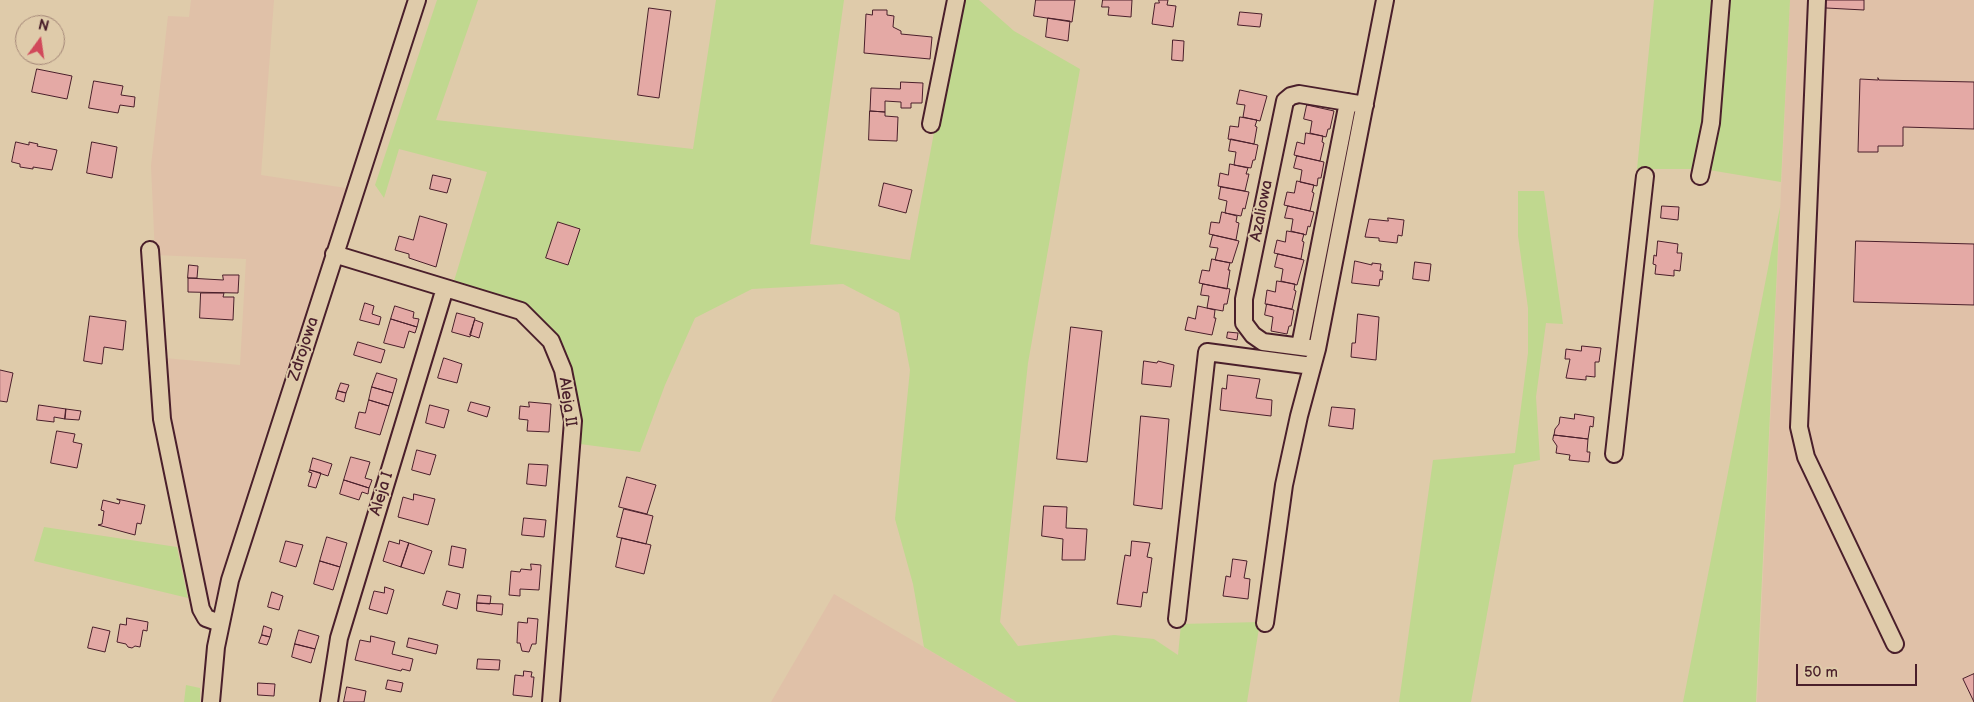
<!DOCTYPE html>
<html>
<head>
<meta charset="utf-8">
<style>
  body { margin:0 }
  #map { position:relative; width:1974px; height:702px; overflow:hidden; background:#dfcbaa; font-family:"Balsamiq Sans",sans-serif }
  canvas { display:block }
  .north { position:absolute; left:15px; top:15px; width:50px; height:50px; box-sizing:border-box; background:#dfcbaa; border:1px solid #a38677; border-radius:50%; rotate:14deg; font-size:14px; font-weight:700; line-height:20px; text-align:center; color:#4a1f2b }
  .north::after { content:''; display:block; margin:auto; width:18px; height:22px; background:#d1495b; clip-path:polygon(50% 0,100% 100%,50% 72%,0 100%) }
  .scale { position:absolute; left:1796px; top:664px; width:121px; height:22px; box-sizing:border-box; border:2px solid #4a1f2b; border-top:0; padding-left:6px; font-size:15px; line-height:18px; white-space:nowrap; color:#4a1f2b; -webkit-text-stroke:4px #dfcbaa; paint-order:stroke }
</style>
</head>
<body>
<div id="map">
<canvas width="1974" height="702"></canvas>
<div class="north">N</div>
<div class="scale">50 m</div>
</div>
<script>
const context = document.querySelector('canvas').getContext('2d');
context.lineJoin = 'round';
function paint(path, color) {
  context.fillStyle = color;
  context.fill(path, 'evenodd');
}
function stroke(path, color, width, dash) {
  context.strokeStyle = color;
  context.lineWidth = width;
  context.lineCap = dash ? 'butt' : 'round';
  context.setLineDash(dash || []);
  context.stroke(path);
}
function label(font, color, halo, rows, align = 'center') {
  context.font = font + ' "Balsamiq Sans",sans-serif';
  context.lineWidth = 4;
  context.setLineDash([]);
  context.textBaseline = 'middle';
  context.strokeStyle = halo;
  context.fillStyle = color;
  for (const [text, x, y, turn = 0] of rows) {
    context.save();
    context.translate(x, y);
    context.rotate((+turn || 0) * Math.PI / 180);
    context.textAlign = isNaN(turn) ? turn : align;
    if (halo) context.strokeText(text, 0, 0);
    context.fillText(text, 0, 0);
    context.restore();
  }
}
paint(new Path2D(`
  M191,0H274L261,175L346,188L256,464L214,605L188,598L177,547L168,454L165,358L240,365L246,259L155,255L151,166L168,16L189,17Z
  M1790,0H1974V702H1757Z
  M834,594L1017,702H771Z`), '#e0c1a8');
paint(new Path2D(`
  M437,0H478L436,120L693,149L716,0H844L810,244L910,260L959,0H979L1014,31L1080,69L1028,363L1000,622L1018,646L1114,635L1154,639L1178,655L1181,624L1260,622L1247,702H1017L924,647L913,584L895,519L910,370L899,313L843,284L752,289L695,318L665,385L640,452L580,444L581,420L570,367L557,335L526,304L454,281L487,172L399,149L384,198L375,185Z
  M1654,0H1713L1703,122L1694,169H1637Z
  M1728,0H1790L1781,182L1709,170L1720,122Z
  M1518,191H1544L1563,324L1546,323L1536,397L1540,460L1514,465L1471,702H1399L1433,460L1515,453L1528,353V308L1518,236Z
  M1780,207L1756,702H1683Z
  M44,527L177,547L188,598L34,561Z
  M186,685L200,688V702H184Z`), '#c0d88f');
const building = new Path2D(`
  M1036,0H1075L1072,22L1034,16Z
  M1103,0H1132L1131,17L1108,15L1109,7H1102Z
  M1159,0H1168L1167,5L1176,6L1173,27L1152,24L1155,3H1159Z
  M1826,0H1864V10L1826,8Z
  M649,8L671,11L659,98L638,95Z
  M873,10H887V15L894,16L893,27L901,31V34L932,37L930,59L864,53L866,14L872,15Z
  M1240,12L1262,14L1260,27L1238,25Z
  M1048,18L1070,21L1068,41L1046,37Z
  M1173,40L1184,41L1183,61L1172,60Z
  M37,69L72,76L67,99L32,92Z
  M1878,78L1879,80L1974,82V129L1903,127V146H1878V152H1858L1860,79L1878,80Z
  M94,81L123,86L121,95L135,97L134,107L120,105L118,113L89,108Z
  M901,82L923,83L922,103H911V108H901V102L885,101V112L870,111L871,88L900,89Z
  M1240,90L1267,96L1260,121L1243,117L1245,105L1237,104Z
  M1307,105L1334,111L1330,129H1328L1326,137L1310,133L1312,121L1304,119Z
  M870,111L885,112V116L898,117L897,141L869,140Z
  M1240,117L1257,120L1255,126L1257,127L1254,144L1228,139L1230,126L1238,127Z
  M1306,133L1323,136L1322,142L1324,143L1320,161L1294,155L1297,142L1304,144Z
  M1231,139L1258,145L1255,160H1253L1251,168L1234,165L1236,152L1229,151Z
  M16,142L29,145V142L38,144L37,146L57,150L52,170L33,167V169L20,167V164L12,162Z
  M92,142L117,147L112,178L87,173Z
  M1297,156L1324,162L1321,178H1318L1317,186L1300,182L1302,170L1294,168Z
  M1230,164L1248,168L1246,174H1249L1245,191L1218,186L1220,173L1228,175Z
  M433,175L451,179L447,193L430,189Z
  M1297,181L1314,185L1312,192L1314,193L1310,211L1284,205L1287,192L1294,193Z
  M884,183L912,190L906,213L879,206Z
  M1221,187L1249,192L1245,209L1243,208L1241,216L1225,213L1227,201L1219,199Z
  M1288,206L1314,212L1310,227L1308,226L1306,235L1291,231L1293,219L1285,218Z
  M1662,206L1679,207L1678,220L1661,218Z
  M1222,212L1237,216L1236,222L1239,223L1236,240L1209,234L1211,222L1219,223Z
  M420,216L447,224L436,267L409,258V254L395,250L399,236L413,240Z
  M1388,218L1404,220L1402,236L1398,235L1397,243L1379,241V238L1365,237L1369,219L1388,221Z
  M558,222L580,229L568,265L546,258Z
  M1287,231L1304,234L1302,241L1304,242L1301,259L1274,253L1277,240L1285,242Z
  M1213,235L1239,241L1232,263L1215,260L1218,248L1210,247Z
  M1658,241L1678,244L1677,253H1682L1680,271L1674,270V276L1655,274L1656,265L1653,264L1654,255L1656,256Z
  M1856,241L1974,244V305L1854,302Z
  M1278,254L1304,260L1297,285L1281,281L1283,269L1275,267Z
  M1212,259L1230,263L1228,270H1230L1227,289L1199,283L1202,270L1209,271Z
  M1355,261L1372,265V263L1381,264L1380,271H1383L1382,280L1380,279L1379,286L1352,283Z
  M1415,262L1431,264L1429,281L1413,279Z
  M189,265L198,266L197,278H188Z
  M223,275H239L238,293L188,292V278L223,280Z
  M1277,281L1295,284L1294,290L1296,291L1292,309L1265,304L1267,290L1275,292Z
  M1203,284L1230,289L1227,304H1224L1223,311L1207,308L1209,296L1201,295Z
  M201,293H224L223,297H234L233,320L200,318Z
  M365,303L374,306L372,314L381,317L379,325L360,320Z
  M1267,304L1294,310L1291,326H1289L1287,334L1271,331L1273,317L1265,315Z
  M395,306L414,312L413,318L419,319L417,327L391,319Z
  M1198,306L1215,310L1214,318H1216L1212,335L1185,330L1188,317L1195,319Z
  M457,313L475,318L470,337L452,332Z
  M1358,314L1379,317L1376,360L1351,357L1352,343H1355Z
  M90,316L126,321L123,350L104,347L102,364L84,361Z
  M391,319L417,327L415,333L409,331L404,348L384,343Z
  M475,320L483,323L479,338L470,335Z
  M1071,327L1102,331L1087,462L1057,459Z
  M1228,332L1238,333L1237,340L1227,338Z
  M358,342L385,350L381,363L354,355Z
  M1582,346L1601,348L1599,362H1595V377L1586,376V380L1566,378L1570,359H1565L1566,349L1581,351Z
  M444,358L462,364L457,383L438,378Z
  M1144,361L1157,363L1158,361L1174,365L1171,387L1142,384Z
  M0,370L13,373L7,402L0,401Z
  M377,373L397,379L393,393L372,387Z
  M1228,375L1260,379L1256,398L1272,400L1271,416L1220,410L1222,388L1226,389Z
  M341,383L349,385L346,393L338,391Z
  M372,387L393,393L389,406L369,400Z
  M338,391L346,393L344,402L336,399Z
  M369,400L389,406L380,435L355,428L359,412L365,413Z
  M471,402L490,407L487,417L468,411Z
  M529,402L551,404L549,432L527,431L528,420L519,419L520,406L529,407Z
  M39,405L66,409L65,419L54,417V422L37,420Z
  M430,405L449,410L444,428L426,423Z
  M1332,407L1355,409L1353,429L1329,426Z
  M66,409L81,411L79,420L65,419Z
  M1575,414L1594,417L1593,427L1590,426L1588,439L1554,435L1555,429L1559,424L1560,417L1574,419Z
  M1141,416L1169,419L1162,509L1134,505Z
  M57,431L75,434L73,442L82,444L77,468L51,463Z
  M1554,435L1588,439L1587,452H1590L1589,462L1569,460L1570,455L1556,453L1557,446L1553,440Z
  M417,450L436,455L430,475L412,470Z
  M351,457L370,462L365,478L372,480L369,488L344,480Z
  M313,458L332,464L328,476L310,470Z
  M529,464L548,465L546,486L527,484Z
  M310,470L321,473L316,488L308,486L312,473L309,472Z
  M627,477L656,485L647,514L619,507Z
  M344,480L369,488L368,494L362,492L359,500L340,494Z
  M414,494L435,499L428,525L398,517L403,497L413,500Z
  M117,499L145,505L141,524L137,523L135,535L98,525L102,524L104,511L101,510L103,500L119,504L120,501Z
  M1044,506L1067,507L1066,528L1087,529L1085,560H1062L1063,539L1042,536Z
  M624,509L653,516L646,544L617,537Z
  M524,518L546,520L544,537L522,535Z
  M327,537L347,543L340,567L320,561Z
  M622,538L651,545L644,574L616,567Z
  M400,540L409,543L401,567L383,561L389,541L399,544Z
  M286,541L303,545L296,567L280,562Z
  M1132,541L1150,543L1147,557L1152,558L1147,593L1143,592L1141,607L1117,604L1125,555L1130,556Z
  M409,543L432,551L424,574L401,567Z
  M452,546L466,549L463,568L449,565Z
  M1233,559L1247,561L1244,578L1250,579L1248,599L1223,596L1226,576L1230,577Z
  M320,561L340,567L333,590L314,584Z
  M531,564L541,565L539,590L520,589V596L509,595L511,571L520,572L521,569L531,570Z
  M385,587L394,590L387,614L369,609L374,591L384,593Z
  M447,591L460,594L457,609L443,605Z
  M272,592L283,596L279,610L268,607Z
  M478,595L491,596L490,604L477,603Z
  M477,603L503,604L502,615L477,611Z
  M127,618L148,622L147,631L143,630L140,647L135,646L132,648L128,647L126,644L117,642L120,624L126,625Z
  M528,618L538,619L536,644H532L529,652L522,651L520,643H517L518,622L527,623Z
  M264,626L272,629L270,637L262,635Z
  M93,627L110,631L105,652L88,648Z
  M299,630L319,636L315,649L295,644Z
  M262,635L270,637L267,645L259,643Z
  M371,636L395,642L392,654L413,659L410,671L402,669L401,671L355,660L360,640L370,642Z
  M409,638L438,645L436,654L407,647Z
  M295,644L315,649L311,663L292,657Z
  M478,659L500,660L499,670L477,669Z
  M524,671L532,672L531,677H534L532,697L513,695L515,675L523,676Z
  M1974,674V702L1963,679Z
  M388,680L403,683L401,692L386,689Z
  M258,683L275,684L274,696L258,695Z
  M347,687L366,691L364,702H344Z`);
paint(building, '#e4a9a5');
stroke(building, '#4a1f2b', 1);
const minor = new Path2D(`
  M1817,0L1799,427L1806,457L1895,644
  M931,124L956,0
  M1700,176L1711,123L1721,0
  M150,250L162,419L201,609L206,618L220,623
  M334,254L521,311L551,341L563,370L573,421L551,702
  M1300,346L1348,102
  M1317,349L1263,342L1253,335L1244,323V299L1285,101L1291,96L1299,94L1365,105
  M1614,454L1645,176
  M1177,619L1207,352L1312,366
  M1265,623L1284,485L1299,416L1317,349L1385,0
  M211,702L216,647L230,580L417,0
  M329,702L339,638L445,288`);
stroke(minor, '#4a1f2b', 20);
stroke(minor, '#dfcbaa', 16);
label('16px', '#4a1f2b', '#dfcbaa', [
  ["Azaliowa",1262,211,-79],
  ["Zdrojowa",304,349,-72],
  ["Aleja II",567,402,82],
  ["Aleja I",382,494,-73]
]);
</script>
</body>
</html>
